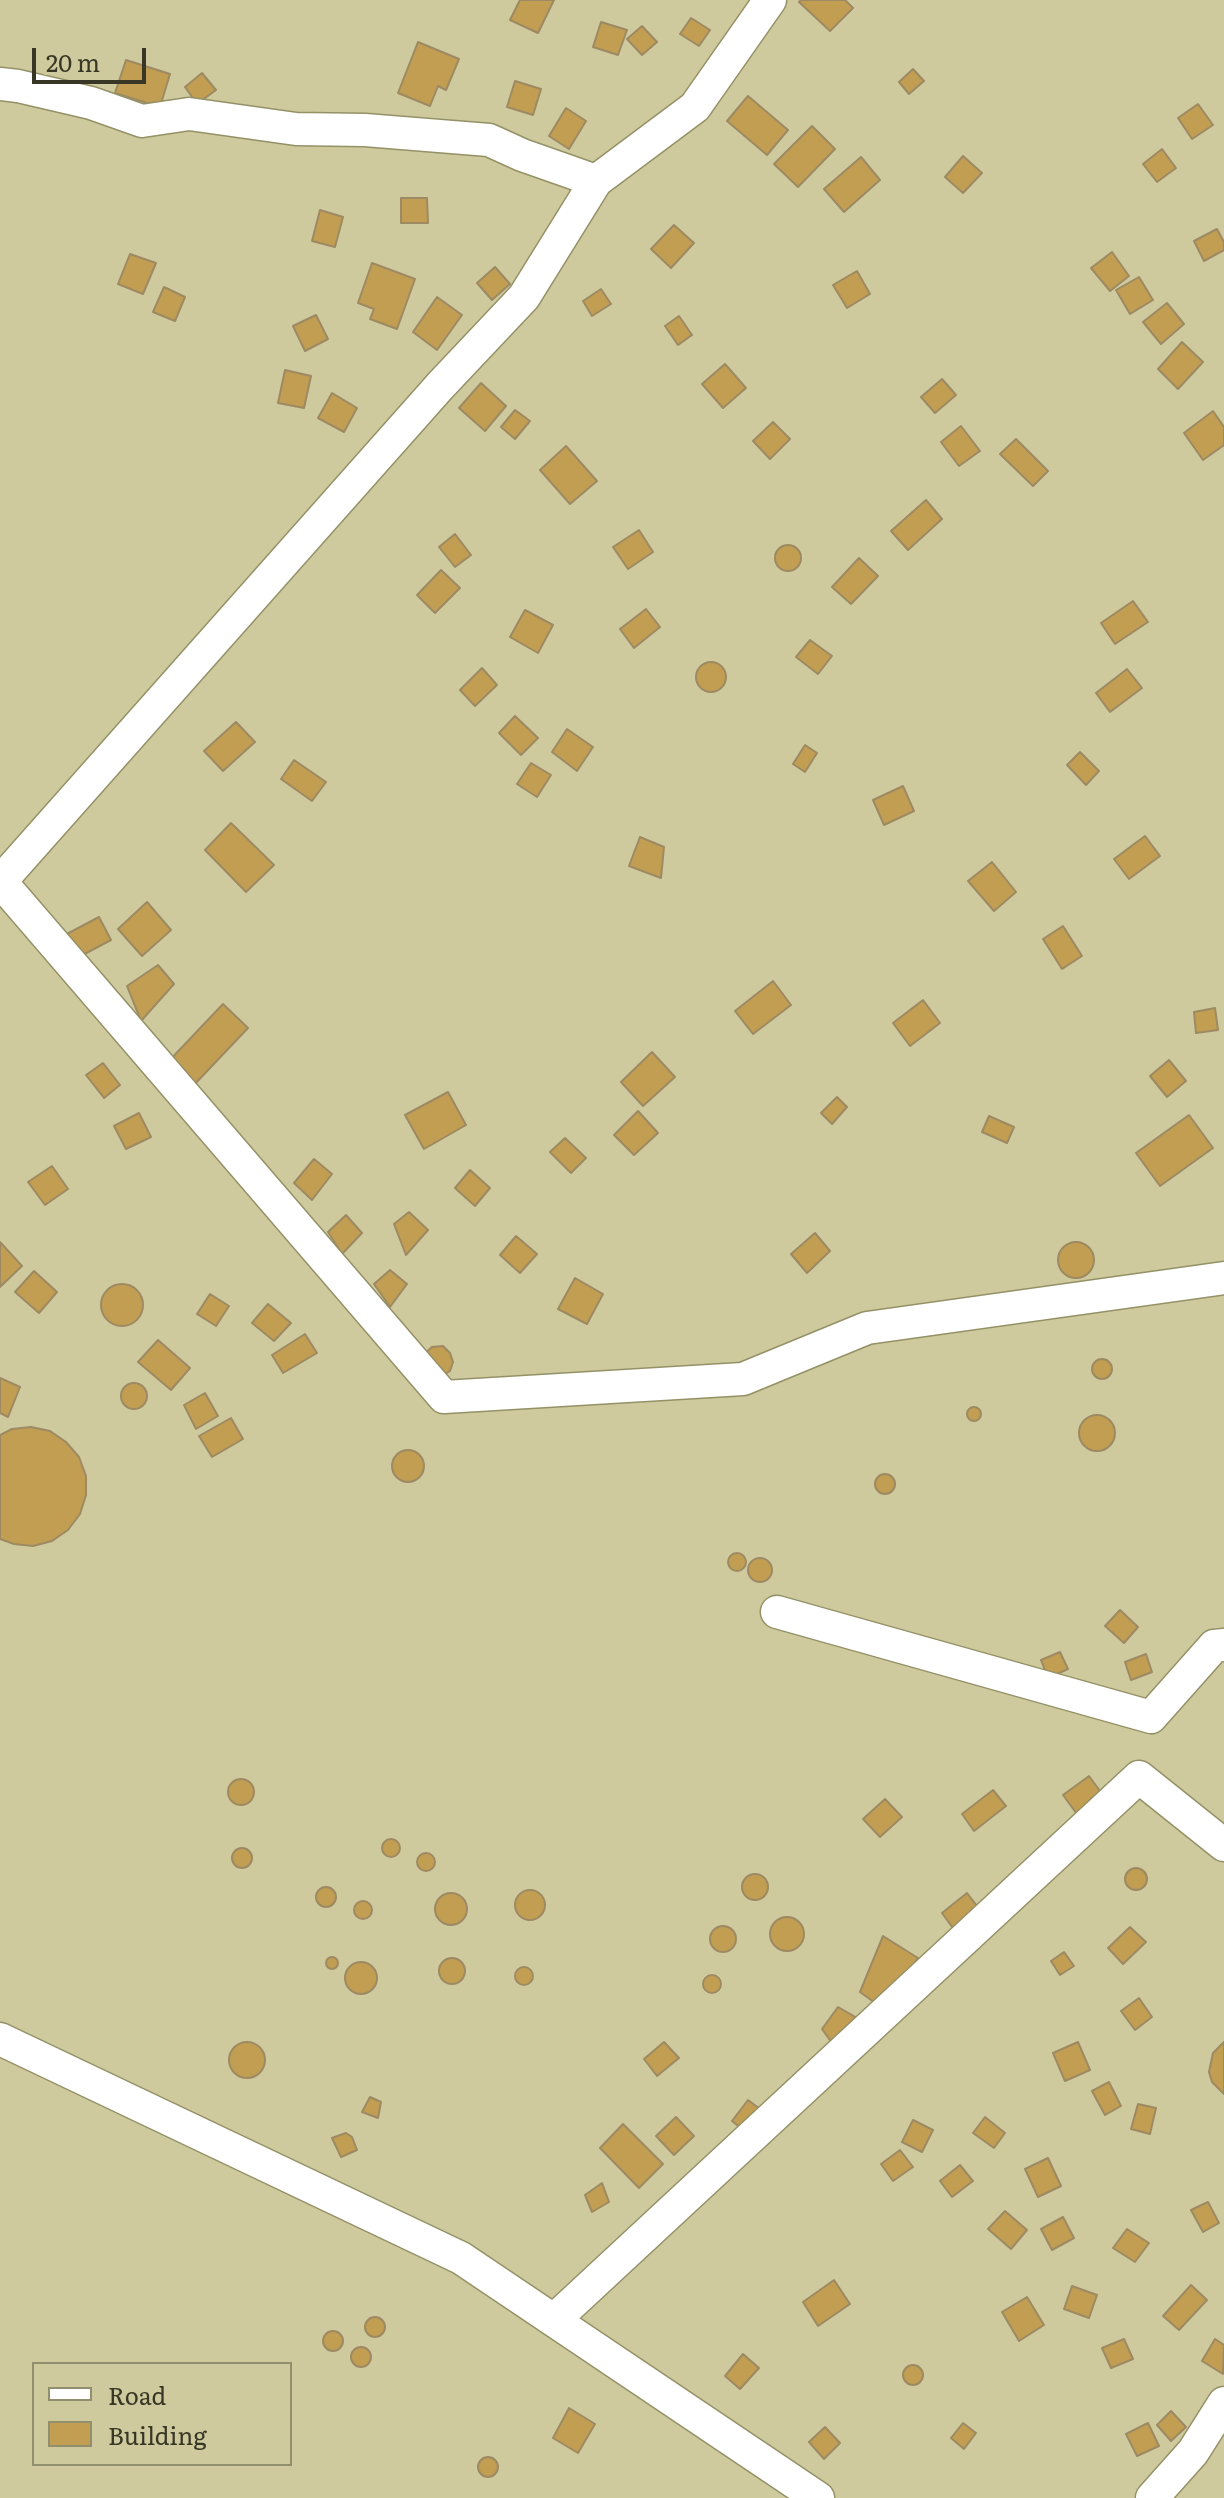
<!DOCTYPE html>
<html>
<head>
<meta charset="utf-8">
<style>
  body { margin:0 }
  #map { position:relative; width:1224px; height:2498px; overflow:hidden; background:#ceca9e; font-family:Literata,serif }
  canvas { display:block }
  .legend { position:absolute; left:32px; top:2362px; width:260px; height:104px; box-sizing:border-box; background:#ceca9e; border:2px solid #928f6e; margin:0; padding:10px 14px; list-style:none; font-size:24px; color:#383725 }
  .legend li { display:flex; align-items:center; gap:16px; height:40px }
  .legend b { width:40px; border:2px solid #928f6e }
  .scale { position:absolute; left:32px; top:48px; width:114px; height:36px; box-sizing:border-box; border:4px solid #383725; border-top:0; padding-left:10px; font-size:24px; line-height:28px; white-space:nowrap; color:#383725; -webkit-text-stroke:6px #ceca9e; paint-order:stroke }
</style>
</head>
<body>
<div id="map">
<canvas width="1224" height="2498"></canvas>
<ul class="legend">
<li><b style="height:10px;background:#fff"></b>Road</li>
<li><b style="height:22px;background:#c29e52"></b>Building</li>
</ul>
<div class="scale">20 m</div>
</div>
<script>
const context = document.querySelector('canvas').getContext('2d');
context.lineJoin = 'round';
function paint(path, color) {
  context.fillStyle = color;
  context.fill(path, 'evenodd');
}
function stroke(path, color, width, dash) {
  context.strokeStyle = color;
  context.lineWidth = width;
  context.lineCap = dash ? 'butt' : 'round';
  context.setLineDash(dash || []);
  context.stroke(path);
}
const building = new Path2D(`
  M520,0H554L538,33L510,20Z
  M801,0H845L853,8L830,31L799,2Z
  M691,18L710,30L699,46L680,34Z
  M601,22L627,30L618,55L593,47Z
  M642,26L657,42L642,55L627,39Z
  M418,42L459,59L446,90L438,86L430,106L398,93Z
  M126,60L170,74L160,107L115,93Z
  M913,69L924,81L909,94L899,82Z
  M202,73L216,90L197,104L185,87Z
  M515,81L541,89L533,115L507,107Z
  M748,96L788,130L767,155L727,121Z
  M1198,104L1213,125L1192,139L1178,118Z
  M566,108L586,121L569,149L549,136Z
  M812,126L835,149L798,187L774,164Z
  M1162,149L1176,168L1157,182L1143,164Z
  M963,156L982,173L963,193L945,177Z
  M861,157L880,180L844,212L824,189Z
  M401,198H427L428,223H401Z
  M320,210L343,217L335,247L312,241Z
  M674,225L694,243L671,268L651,249Z
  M1217,229L1224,242V250L1204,261L1194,241Z
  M1112,252L1129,276L1110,291L1091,268Z
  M130,254L156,263L143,294L118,284Z
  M372,263L415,279L397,329L370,319L374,309L358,303Z
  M495,267L510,284L492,300L477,283Z
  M857,271L870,294L847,308L833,285Z
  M1139,277L1153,300L1130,314L1116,290Z
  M164,287L185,297L175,321L153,312Z
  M601,289L611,304L592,316L583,301Z
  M437,297L462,315L437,350L413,332Z
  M1167,303L1184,324L1161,344L1143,322Z
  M316,315L328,339L305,351L293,326Z
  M679,316L692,335L678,345L665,326Z
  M1182,342L1203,362L1178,389L1158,369Z
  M725,364L746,388L723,408L702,384Z
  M285,370L311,376L304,408L278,403Z
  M942,379L956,395L935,413L921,397Z
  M481,383L506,406L485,431L459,408Z
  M332,393L357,408L344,432L318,418Z
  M515,410L530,421L515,439L501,427Z
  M1213,411L1224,427V445L1203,460L1184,433Z
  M773,422L790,439L770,459L753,441Z
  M961,426L980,451L959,466L941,442Z
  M1016,439L1048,471L1033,486L1000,454Z
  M566,446L597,481L570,504L540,470Z
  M926,500L942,519L908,550L891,531Z
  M639,530L653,552L628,569L613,547Z
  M455,534L471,555L455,567L439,547Z
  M775 558a13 13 0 1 1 26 0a13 13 0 1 1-26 0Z
  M859,558L878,576L851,604L832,587Z
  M441,570L460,588L435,613L417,595Z
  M1133,601L1148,622L1115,644L1101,623Z
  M646,609L660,627L634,648L620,629Z
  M525,610L553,625L538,653L510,637Z
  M810,640L832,656L818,674L796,657Z
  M696 677a15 15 0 1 1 30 0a15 15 0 1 1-30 0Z
  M482,668L497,685L475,706L460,690Z
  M1127,669L1142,688L1110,712L1096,693Z
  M515,716L538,738L521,755L499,733Z
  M236,722L255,742L223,771L204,751Z
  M567,729L593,747L577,771L552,752Z
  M805,745L817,753L805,772L793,764Z
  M1080,752L1099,771L1086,785L1067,765Z
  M294,760L326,782L312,801L281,779Z
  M531,763L551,775L537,797L517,784Z
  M903,786L914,811L884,825L873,800Z
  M231,823L274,865L246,892L205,850Z
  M1145,836L1160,856L1129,879L1114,859Z
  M640,837L664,847L661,878L629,866Z
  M992,862L1016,892L994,911L968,881Z
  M147,902L171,930L142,956L118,929Z
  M99,917L111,940L77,958L65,935Z
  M1063,926L1082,956L1062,969L1043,939Z
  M158,965L174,984L141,1021L127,986Z
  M773,981L791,1005L753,1034L735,1011Z
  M923,1000L940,1023L910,1046L893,1023Z
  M223,1004L248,1028L192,1087L167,1063Z
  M1215,1008L1218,1030L1196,1033L1194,1012Z
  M652,1052L675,1077L643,1106L621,1082Z
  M1169,1060L1186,1081L1167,1097L1150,1076Z
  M103,1063L120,1085L104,1098L86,1075Z
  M448,1092L466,1125L424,1149L405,1115Z
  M837,1097L847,1107L832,1124L821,1113Z
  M638,1111L658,1133L634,1155L614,1135Z
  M139,1113L151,1137L126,1149L114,1126Z
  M1189,1115L1213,1148L1160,1186L1136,1153Z
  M989,1116L1014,1127L1007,1143L982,1132Z
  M565,1138L586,1158L571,1173L550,1152Z
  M314,1159L332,1174L312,1200L294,1183Z
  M52,1166L68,1189L45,1205L28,1182Z
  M470,1170L490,1188L475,1206L455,1188Z
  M409,1212L428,1230L406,1255L394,1224Z
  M346,1215L362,1233L342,1254L328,1232Z
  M815,1233L830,1251L807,1273L791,1254Z
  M516,1236L537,1254L520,1273L500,1255Z
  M1058 1260a18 18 0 1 1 36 0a18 18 0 1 1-36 0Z
  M0,1242L22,1266L0,1287Z
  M390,1270L407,1284L390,1307L374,1284Z
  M34,1271L57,1292L39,1313L15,1292Z
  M575,1278L603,1294L587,1324L558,1309Z
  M101 1305a21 21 0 1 1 42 0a21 21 0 1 1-42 0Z
  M210,1294L229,1306L216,1326L197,1314Z
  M268,1304L291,1323L274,1341L252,1323Z
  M305,1334L317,1353L283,1373L272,1355Z
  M158,1340L190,1368L171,1390L138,1362Z
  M443,1346L450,1353L453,1362L450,1371L442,1376L424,1354L432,1347Z
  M1092 1369a10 10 0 1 1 20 0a10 10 0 1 1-20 0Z
  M0,1378L20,1387L8,1417L0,1413Z
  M121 1396a13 13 0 1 1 26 0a13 13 0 1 1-26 0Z
  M205,1393L218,1416L196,1429L184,1405Z
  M967 1414a7 7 0 1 1 14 0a7 7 0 1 1-14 0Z
  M1079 1433a18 18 0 1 1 36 0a18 18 0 1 1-36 0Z
  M231,1418L243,1439L212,1457L199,1436Z
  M31,1427L50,1431L66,1442L79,1457L86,1476V1495L80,1514L68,1530L52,1541L33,1546L14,1544L0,1539V1435L12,1429Z
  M392 1466a16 16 0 1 1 32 0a16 16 0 1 1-32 0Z
  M875 1484a10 10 0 1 1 20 0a10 10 0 1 1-20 0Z
  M728 1562a9 9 0 1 1 18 0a9 9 0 1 1-18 0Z
  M748 1570a12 12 0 1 1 24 0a12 12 0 1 1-24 0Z
  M1120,1610L1138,1627L1124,1643L1105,1626Z
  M1060,1652L1068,1669L1048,1678L1041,1660Z
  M1146,1654L1152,1672L1131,1680L1125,1662Z
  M1089,1776L1108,1802L1082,1821L1063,1795Z
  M228 1792a13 13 0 1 1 26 0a13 13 0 1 1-26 0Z
  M993,1790L1006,1806L974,1831L962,1814Z
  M885,1799L902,1817L880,1837L863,1819Z
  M382 1848a9 9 0 1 1 18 0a9 9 0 1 1-18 0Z
  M232 1858a10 10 0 1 1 20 0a10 10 0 1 1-20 0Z
  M417 1862a9 9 0 1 1 18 0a9 9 0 1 1-18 0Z
  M1125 1879a11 11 0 1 1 22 0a11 11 0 1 1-22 0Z
  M742 1887a13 13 0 1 1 26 0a13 13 0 1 1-26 0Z
  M316 1897a10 10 0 1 1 20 0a10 10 0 1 1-20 0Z
  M515 1905a15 15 0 1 1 30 0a15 15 0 1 1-30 0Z
  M967,1893L980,1910L955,1931L942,1913Z
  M435 1909a16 16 0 1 1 32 0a16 16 0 1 1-32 0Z
  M354 1910a9 9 0 1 1 18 0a9 9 0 1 1-18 0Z
  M770 1934a17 17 0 1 1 34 0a17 17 0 1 1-34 0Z
  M710 1939a13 13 0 1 1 26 0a13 13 0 1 1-26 0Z
  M1130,1927L1146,1942L1123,1964L1108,1948Z
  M883,1936L918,1958L882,2008L860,1992Z
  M1064,1952L1074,1966L1060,1975L1051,1961Z
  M326 1963a6 6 0 1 1 12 0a6 6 0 1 1-12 0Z
  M439 1971a13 13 0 1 1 26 0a13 13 0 1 1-26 0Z
  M345 1978a16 16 0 1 1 32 0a16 16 0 1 1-32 0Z
  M515 1976a9 9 0 1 1 18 0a9 9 0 1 1-18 0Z
  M703 1984a9 9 0 1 1 18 0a9 9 0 1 1-18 0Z
  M1139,1998L1152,2017L1135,2030L1121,2011Z
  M838,2007L859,2019L837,2050L822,2029Z
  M664,2042L679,2058L657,2076L644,2059Z
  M1078,2042L1090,2070L1065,2081L1053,2053Z
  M1224,2042V2094L1212,2082L1209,2072L1213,2053Z
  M229 2060a18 18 0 1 1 36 0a18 18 0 1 1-36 0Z
  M1109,2082L1121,2106L1105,2115L1092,2091Z
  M370,2097L381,2102L378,2118L362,2112Z
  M748,2100L764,2112L747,2133L732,2121Z
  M1138,2104L1156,2108L1150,2134L1131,2129Z
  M676,2117L694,2136L674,2155L656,2136Z
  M985,2117L1005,2133L994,2148L973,2133Z
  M913,2120L933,2130L922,2152L902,2142Z
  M623,2124L663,2164L639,2188L600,2148Z
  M346,2133L352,2137L357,2150L341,2157L332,2138Z
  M900,2150L913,2167L893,2181L881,2164Z
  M1048,2158L1061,2186L1038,2197L1025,2169Z
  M960,2165L973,2181L952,2197L940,2181Z
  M602,2183L609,2202L592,2212L585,2195Z
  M1208,2202L1219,2223L1203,2232L1191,2210Z
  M1005,2211L1027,2230L1011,2249L988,2229Z
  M1063,2217L1074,2238L1052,2250L1041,2229Z
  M1127,2229L1149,2243L1135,2262L1113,2248Z
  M834,2280L850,2304L818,2326L803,2302Z
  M1191,2285L1207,2300L1179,2330L1163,2316Z
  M1072,2286L1097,2295L1089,2318L1064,2309Z
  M1027,2297L1044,2325L1019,2341L1002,2312Z
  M365 2327a10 10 0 1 1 20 0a10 10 0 1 1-20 0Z
  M323 2341a10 10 0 1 1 20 0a10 10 0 1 1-20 0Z
  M1124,2339L1133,2359L1111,2368L1102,2348Z
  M1215,2339L1224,2345L1223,2374L1202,2361Z
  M351 2357a10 10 0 1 1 20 0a10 10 0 1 1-20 0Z
  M743,2354L759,2368L740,2389L725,2376Z
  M903 2375a10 10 0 1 1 20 0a10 10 0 1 1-20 0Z
  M569,2408L595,2424L578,2453L553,2438Z
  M1171,2411L1186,2427L1171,2441L1157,2425Z
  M963,2423L976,2433L964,2449L951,2438Z
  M1148,2423L1159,2446L1137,2456L1126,2434Z
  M825,2427L840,2443L824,2459L809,2442Z
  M478 2467a10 10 0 1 1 20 0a10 10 0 1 1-20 0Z`);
paint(building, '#c29e52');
stroke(building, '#9d8a63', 2);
const minor = new Path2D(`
  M0,84L18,86L91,103L142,121L189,114L296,129L365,130L489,140L522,155L596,181
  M0,881L444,1397L743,1379L867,1328L1224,1278
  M1,881L440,386L524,297L596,181L695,107L770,0
  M777,1612L1151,1717L1214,1646L1224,1645
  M0,2039L461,2258L818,2498
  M554,2320L1139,1777L1224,1845
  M1152,2498L1193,2452L1224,2403`);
stroke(minor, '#959167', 35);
stroke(minor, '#fff', 32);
</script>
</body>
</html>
